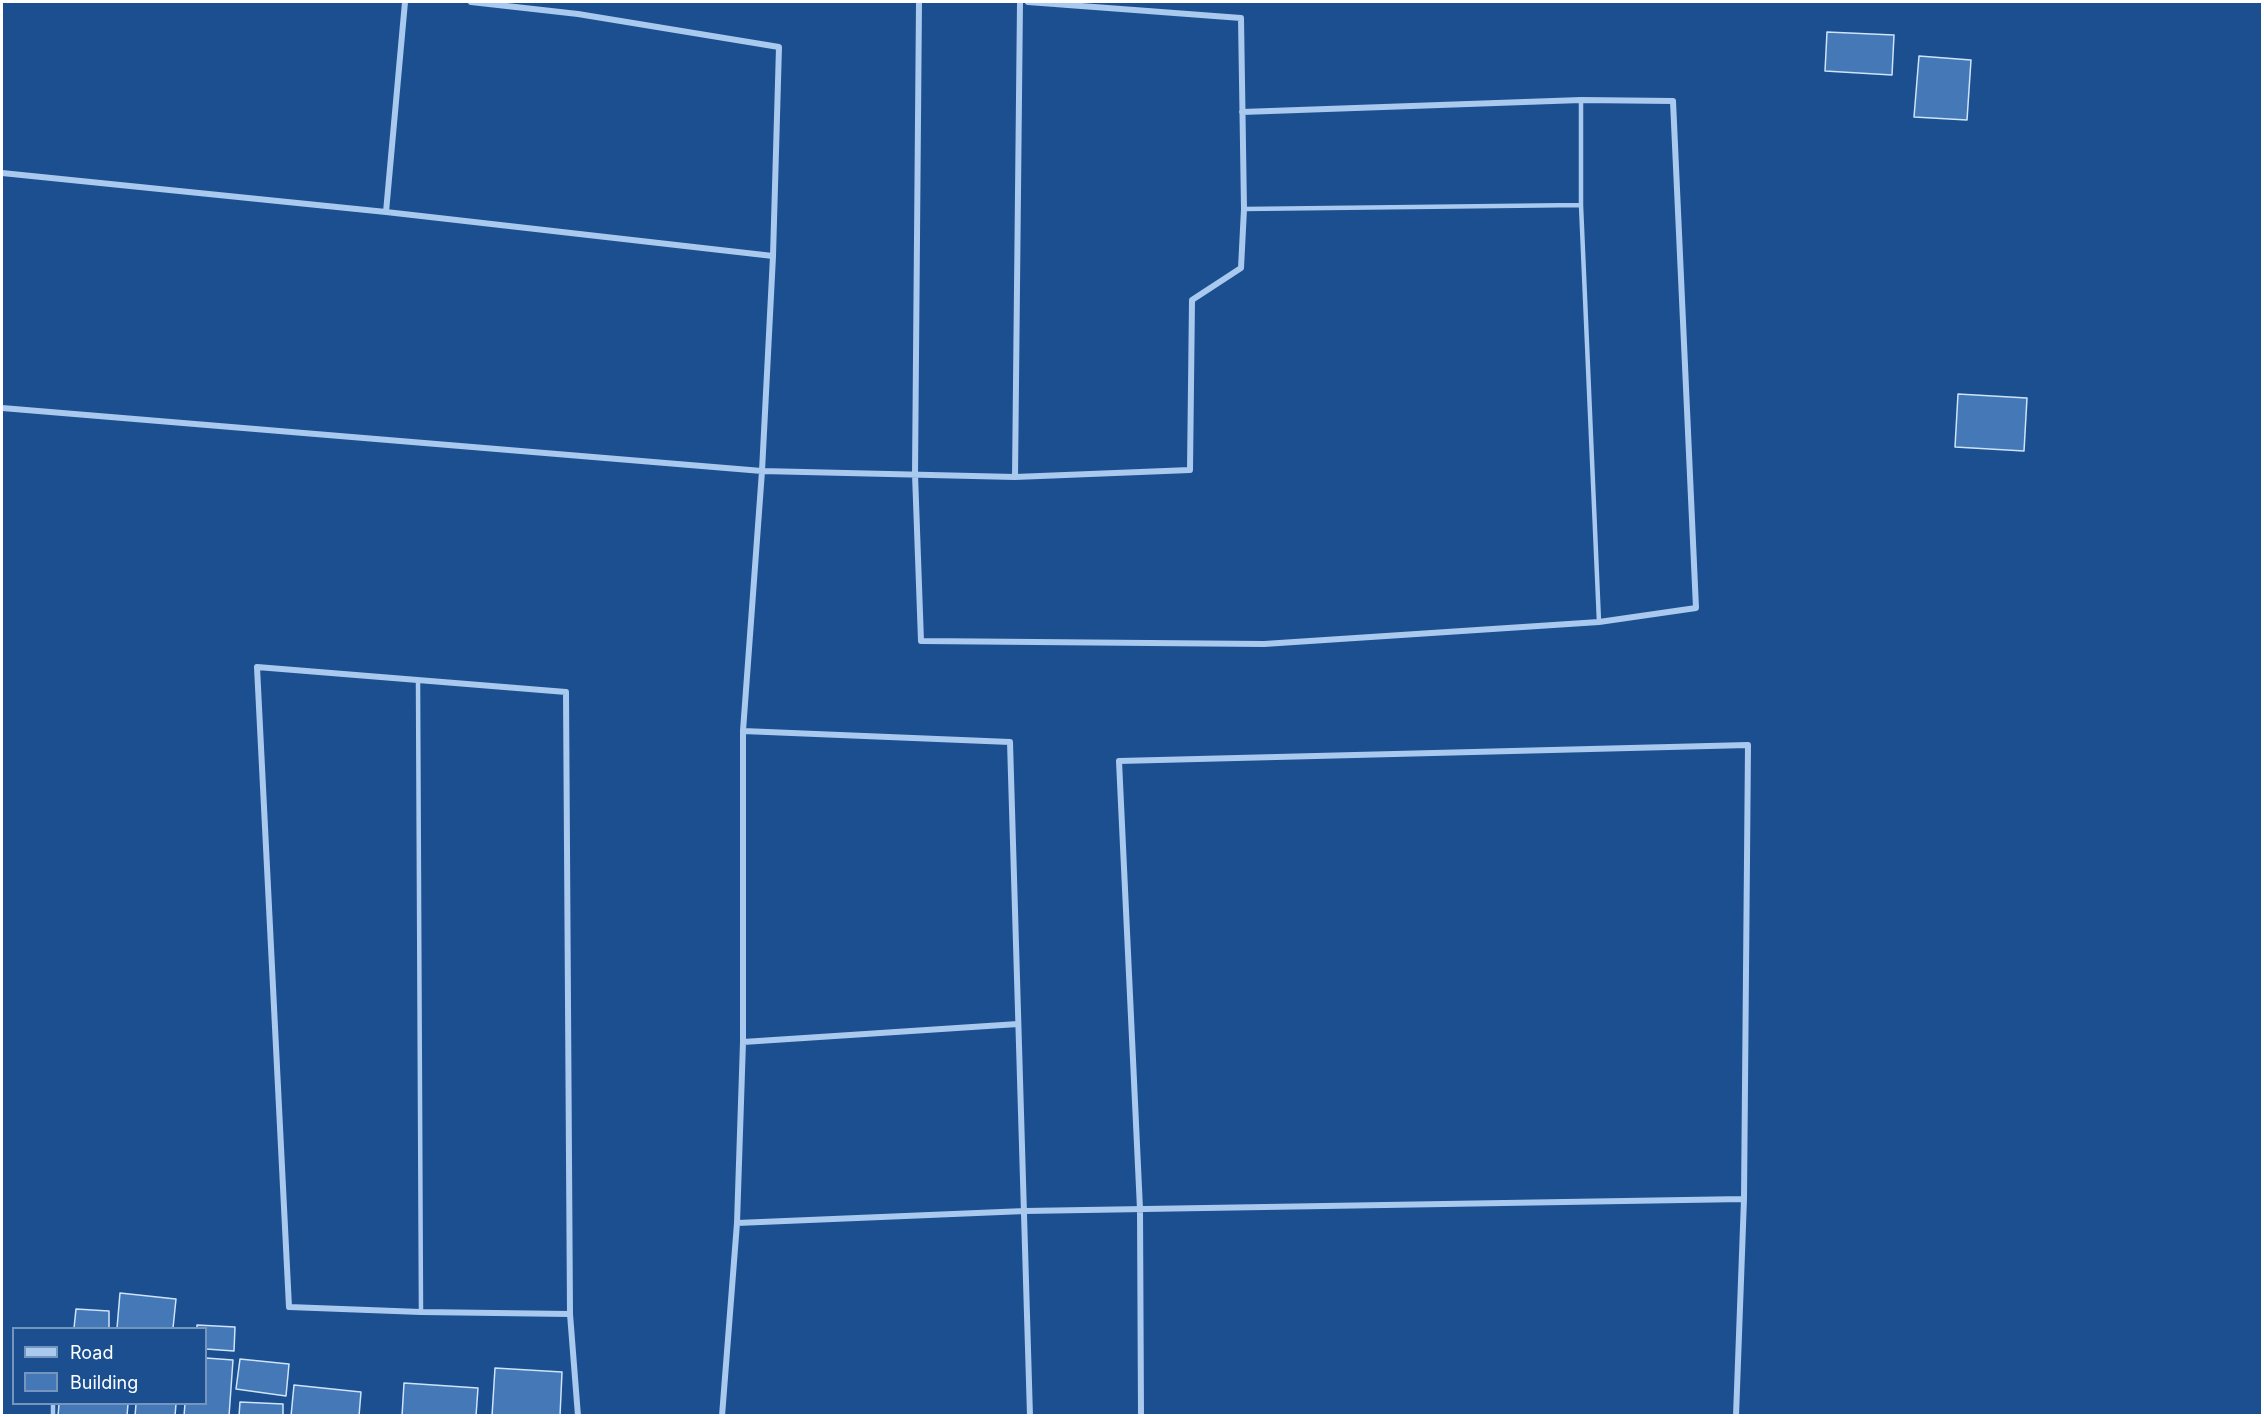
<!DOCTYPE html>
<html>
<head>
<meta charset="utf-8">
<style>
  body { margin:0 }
  #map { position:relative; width:2264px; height:1417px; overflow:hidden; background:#1b4f8f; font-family:Inter,sans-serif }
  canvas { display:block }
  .frame { position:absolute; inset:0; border:3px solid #fff; pointer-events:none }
  .legend { position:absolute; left:12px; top:1327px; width:195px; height:78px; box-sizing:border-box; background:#1b4f8f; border:2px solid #7695bc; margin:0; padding:8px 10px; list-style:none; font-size:18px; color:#fff }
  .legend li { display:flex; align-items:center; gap:12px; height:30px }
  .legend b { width:30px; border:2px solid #7695bc }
</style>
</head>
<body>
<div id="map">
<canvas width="2264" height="1417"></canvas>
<div class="frame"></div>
<ul class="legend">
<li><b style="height:8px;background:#a9c9ee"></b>Road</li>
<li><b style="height:16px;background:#4478b7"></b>Building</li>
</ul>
</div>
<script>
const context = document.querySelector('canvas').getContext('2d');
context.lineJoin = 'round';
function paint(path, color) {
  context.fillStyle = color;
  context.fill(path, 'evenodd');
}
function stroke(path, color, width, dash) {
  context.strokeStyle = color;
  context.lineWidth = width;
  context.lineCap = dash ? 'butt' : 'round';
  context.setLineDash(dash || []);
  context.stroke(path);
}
const building = new Path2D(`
  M1827,32L1894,35L1892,75L1825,71Z
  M1919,56L1971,60L1967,120L1914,117Z
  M1958,394L2027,398L2024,451L1955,447Z
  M120,1293L176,1299L173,1328H117Z
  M76,1309L109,1311V1328H74Z
  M197,1325L235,1327L234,1351L206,1349V1328H197Z
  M206,1358L233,1360L229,1416H184L185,1404H206Z
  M240,1359L289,1364L286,1396L236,1389Z
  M495,1368L562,1372L560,1416H492Z
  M404,1383L478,1388L476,1416H402Z
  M294,1385L361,1392L359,1416H291Z
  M240,1402L283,1404V1416H239Z
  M59,1404H128L127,1416H58Z
  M136,1404H176L175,1416H135Z`);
paint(building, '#4478b7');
stroke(building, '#cfe3fa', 1.5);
stroke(new Path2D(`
  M1581,100V205L1599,622
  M1244,209L1581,205
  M418,681L421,1312
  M53,1404V1416`), '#a9c9ee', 4.5);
stroke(new Path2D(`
  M471,2L578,14L779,47L773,256L762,471L743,731V1042L737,1223L722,1416
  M919,2L915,474L921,641L1264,644L1599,622L1696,608L1673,101L1581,100L1242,112
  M2,173L386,212L773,256
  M386,212L405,2
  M2,408L762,471L1015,477L1190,470L1192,300L1241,268L1244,209L1241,18L1028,2
  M1015,477L1020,2
  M743,731L1010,742L1030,1416
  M743,1042L1018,1024
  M737,1223L1025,1211L1744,1199
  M570,1314L421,1312L289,1307L257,667L566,692L570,1314L578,1416
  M1141,1416L1140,1209L1119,761L1748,745L1744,1199L1736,1416`), '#a9c9ee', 6);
</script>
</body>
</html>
